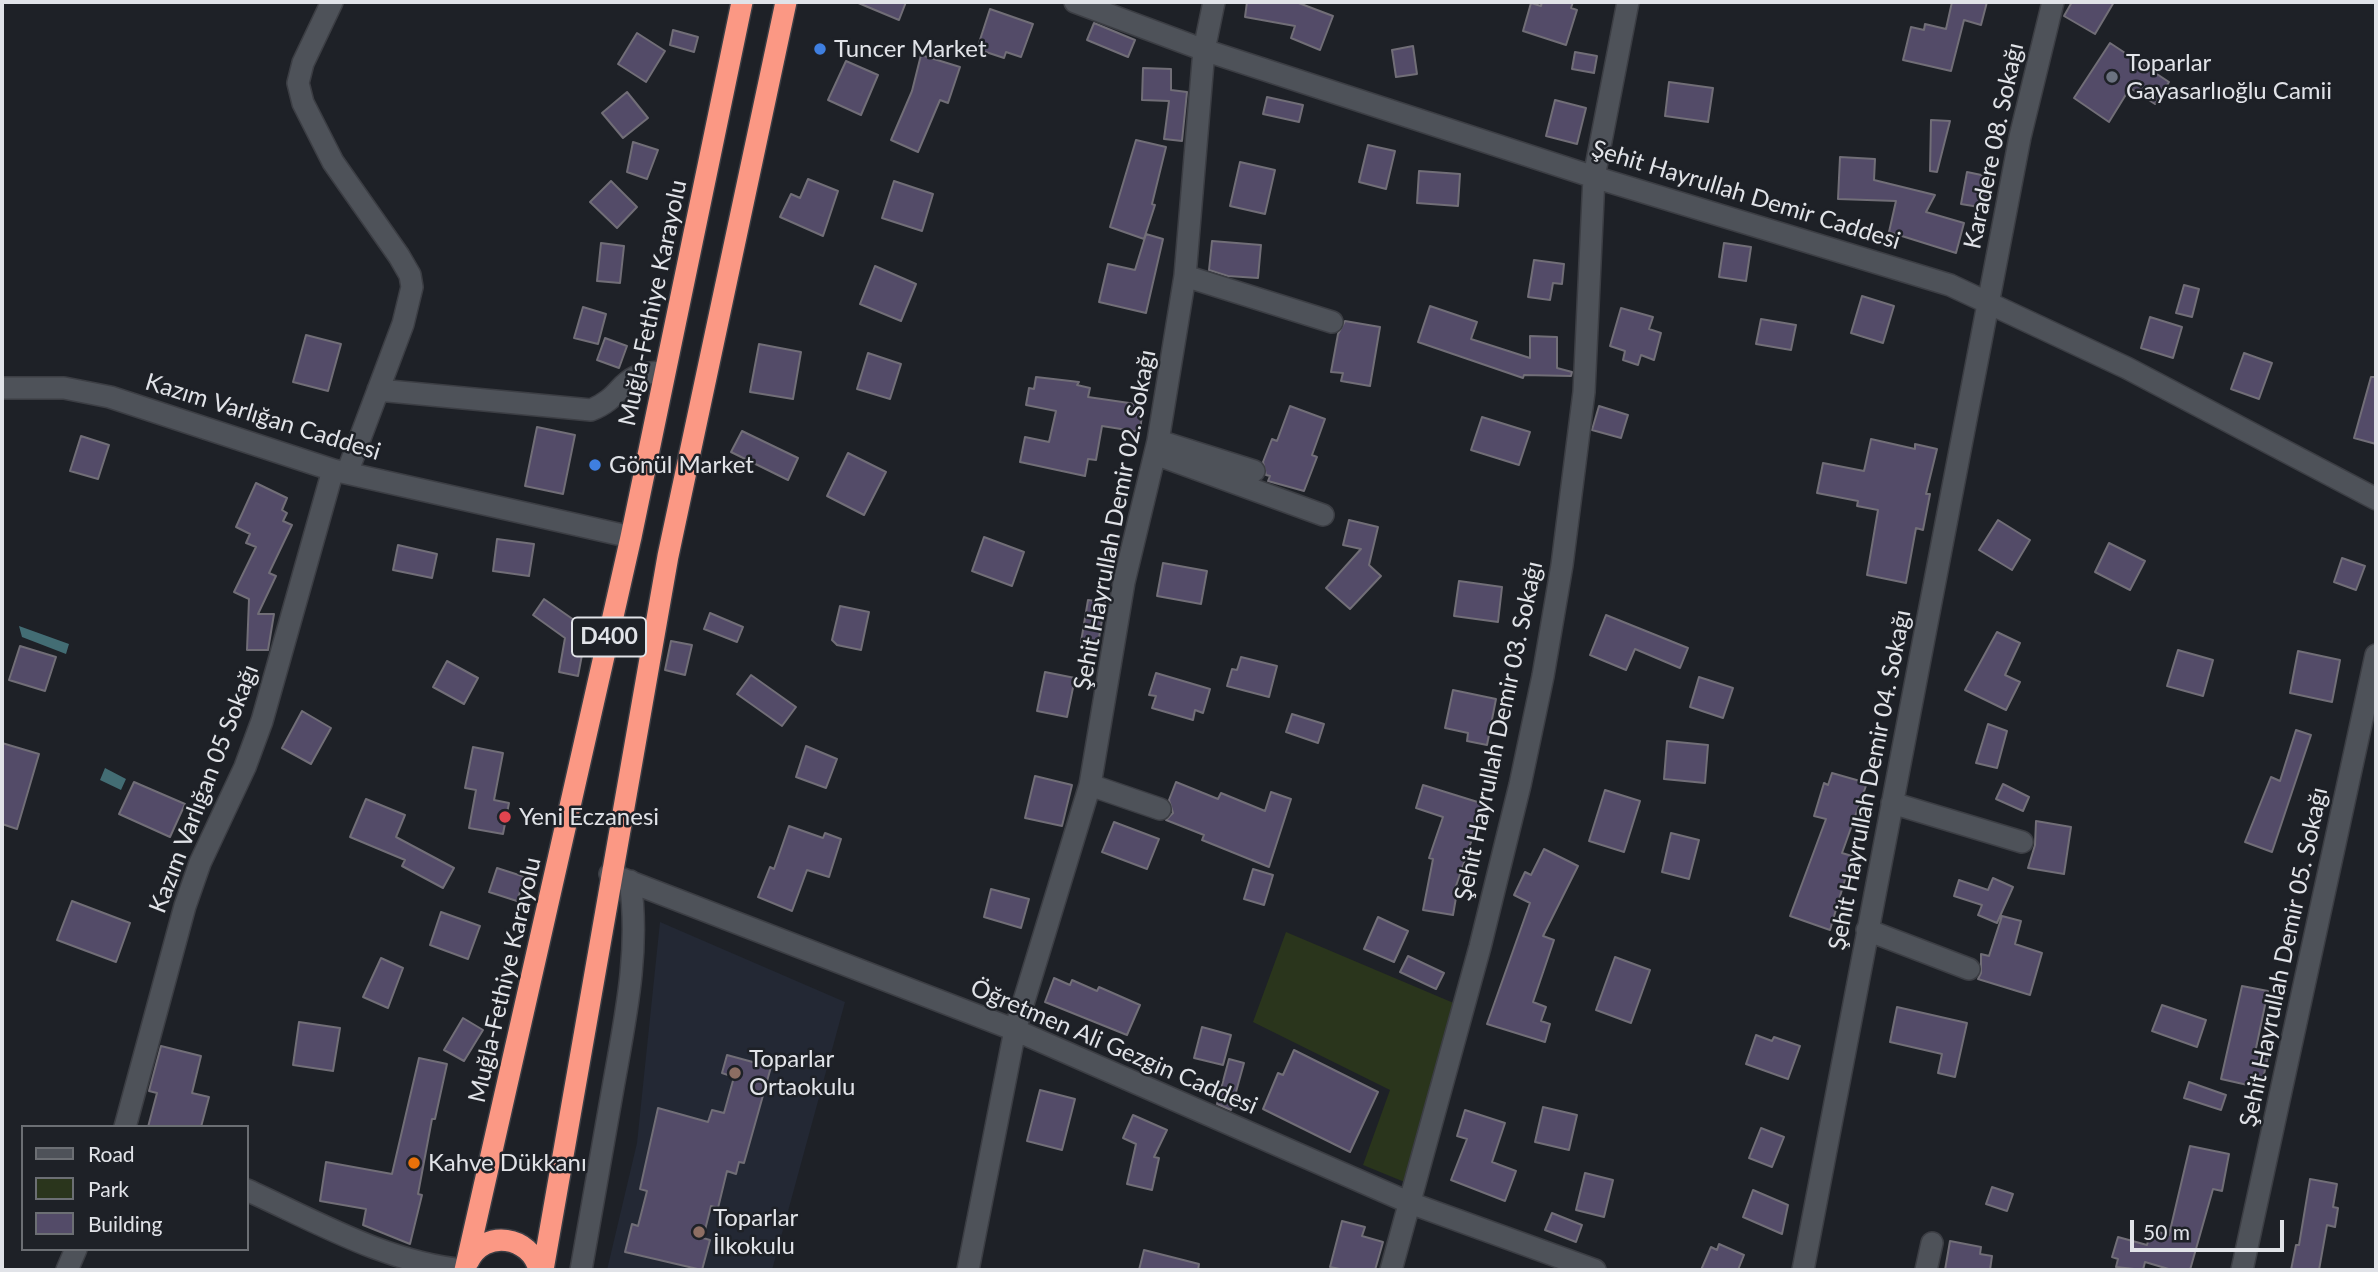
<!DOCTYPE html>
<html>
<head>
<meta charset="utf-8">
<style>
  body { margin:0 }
  #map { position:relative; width:2378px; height:1272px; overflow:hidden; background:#1e2127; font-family:Lato,sans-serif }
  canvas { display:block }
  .frame { position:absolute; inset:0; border:4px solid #e1e3e8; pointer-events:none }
  .legend { position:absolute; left:21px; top:1125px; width:228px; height:126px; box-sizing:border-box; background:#1e2127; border:2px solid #6c6f74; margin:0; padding:9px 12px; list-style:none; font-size:21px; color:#e1e3e8 }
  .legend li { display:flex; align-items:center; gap:14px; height:35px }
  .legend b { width:35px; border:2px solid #6c6f74 }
  .scale { position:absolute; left:2130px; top:1220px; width:154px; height:32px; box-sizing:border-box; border:4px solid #e1e3e8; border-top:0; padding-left:9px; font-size:21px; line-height:24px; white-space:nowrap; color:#e1e3e8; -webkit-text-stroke:5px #1e2127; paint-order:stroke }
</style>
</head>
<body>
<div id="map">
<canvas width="2378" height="1272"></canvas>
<div class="frame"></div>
<ul class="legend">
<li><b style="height:9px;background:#4e5259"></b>Road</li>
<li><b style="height:19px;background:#2a351c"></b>Park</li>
<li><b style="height:19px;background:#534b68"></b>Building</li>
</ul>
<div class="scale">50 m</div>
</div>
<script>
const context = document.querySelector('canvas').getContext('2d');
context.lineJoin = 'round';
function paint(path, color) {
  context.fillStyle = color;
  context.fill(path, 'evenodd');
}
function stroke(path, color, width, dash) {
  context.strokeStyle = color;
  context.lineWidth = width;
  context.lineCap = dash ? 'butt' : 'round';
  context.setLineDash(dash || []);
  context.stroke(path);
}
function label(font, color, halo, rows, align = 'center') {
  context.font = font + ' Lato,sans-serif';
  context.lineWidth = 5;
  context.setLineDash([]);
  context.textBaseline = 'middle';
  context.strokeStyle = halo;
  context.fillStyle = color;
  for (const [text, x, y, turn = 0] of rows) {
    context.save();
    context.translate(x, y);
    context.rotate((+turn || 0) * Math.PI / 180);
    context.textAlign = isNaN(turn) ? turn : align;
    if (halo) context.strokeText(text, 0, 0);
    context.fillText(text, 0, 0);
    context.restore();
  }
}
paint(new Path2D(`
  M660,922L845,1002L772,1270H607L637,1143Z`), '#232834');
paint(new Path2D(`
  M1286,932L1456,1004L1407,1183L1363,1165L1390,1090L1253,1022Z`), '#2a351c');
paint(new Path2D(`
  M19,626L69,644L66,654L22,637Z
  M105,768L126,779L121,790L100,780Z`), '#436d74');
const building = new Path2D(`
  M856,2H906L899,20Z
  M1247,2H1296L1333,16L1320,50L1291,38L1295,26L1245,17Z
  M1542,2H1573L1571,8L1577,10L1566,45L1523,31L1531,3L1541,6Z
  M1952,2H1987L1981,25L1964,20L1951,71L1903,60L1911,27L1924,30L1925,24L1946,29Z
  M2072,2H2114L2095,34L2064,16Z
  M990,9L1033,24L1021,57L1006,52L1004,58L977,49Z
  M1094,23L1135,40L1128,57L1087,40Z
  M673,30L698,37L694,52L670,45Z
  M637,33L665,51L646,82L618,64Z
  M2110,43L2169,82L2155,104L2130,88L2109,122L2074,98Z
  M1413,46L1417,74L1396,77L1392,50Z
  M1575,52L1597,56L1594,73L1572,69Z
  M921,55L960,67L948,103L940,100L918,152L891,140L912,91Z
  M846,61L878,75L861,115L828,100Z
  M1143,68L1171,69V90L1187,92L1182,141L1164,139L1169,101L1142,100Z
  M1669,82L1713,88L1708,122L1665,116Z
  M627,92L648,118L623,138L602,113Z
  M1267,97L1303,105L1299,122L1263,114Z
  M1555,100L1586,108L1577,144L1546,136Z
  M1931,120L1950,121L1937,172L1930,171Z
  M1136,140L1166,147L1152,204L1155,205L1144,239L1110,227Z
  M633,142L658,150L647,179L627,172Z
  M1368,145L1395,151L1386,189L1359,182Z
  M1840,157L1875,159L1874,180L1935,195L1926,212L1964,223L1956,253L1889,232L1896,201L1838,199Z
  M1240,162L1275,170L1265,214L1230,206Z
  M1419,171L1460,174L1458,206L1417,203Z
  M1967,172L1991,177L1985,208L1961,204Z
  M808,179L838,191L823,236L780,217L791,194L800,198Z
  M611,181L637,207L617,228L590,202Z
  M894,181L933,194L922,231L882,218Z
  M1146,234L1163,239L1146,313L1099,302L1108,264L1135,270Z
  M1212,241L1261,245L1258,278L1228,276L1209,270Z
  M601,243L624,246L620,283L597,281Z
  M1724,243L1751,247L1746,281L1719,277Z
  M1534,260L1564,264L1562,284L1553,283L1550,300L1528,297Z
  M875,266L916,284L901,321L860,304Z
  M2184,285L2199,289L2192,317L2176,313Z
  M1862,296L1894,306L1883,343L1851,333Z
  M1430,306L1477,322L1471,339L1530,358V336L1557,337V368L1572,372L1571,376L1524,375L1523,378L1418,342Z
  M583,307L606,314L598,344L574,338Z
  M1621,308L1653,317L1649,329L1661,333L1654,360L1641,355L1638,365L1623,360L1625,351L1610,346Z
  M2150,317L2182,327L2173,358L2141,348Z
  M1761,319L1796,325L1791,350L1756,344Z
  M1345,321L1380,327L1370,386L1341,381L1343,373L1331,372L1338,334Z
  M306,335L341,344L328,391L293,382Z
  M605,338L627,346L619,368L597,360Z
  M759,344L801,352L793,399L750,392Z
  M868,353L901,364L890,399L857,389Z
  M2244,353L2272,363L2259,399L2231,389Z
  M1036,377L1079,382L1077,385L1090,388L1088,397L1143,405L1140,432L1102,426L1096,460L1088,459L1085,476L1020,462L1025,437L1049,442L1056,411L1026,405L1029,388L1034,389Z
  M2371,377H2376V444L2354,438Z
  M1290,406L1325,419L1312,455L1317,457L1304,491L1268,481L1270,476L1266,475L1263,462L1272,439L1277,441Z
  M1599,406L1628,415L1621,438L1592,430Z
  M1482,417L1530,432L1519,465L1471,450Z
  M537,427L575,435L563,494L525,486Z
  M742,431L798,458L788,480L731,452Z
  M81,436L109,445L98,479L70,471Z
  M1871,439L1915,449V444L1937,449L1926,494H1930L1923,530L1916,528L1906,583L1867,575L1878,510L1857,506L1858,501L1817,493L1823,463L1864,471Z
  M848,453L886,472L864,515L827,496Z
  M256,483L287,498L282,510L287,513L283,521L292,525L269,573L276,576L258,614H274L268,650H247L249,599L234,592L256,547L246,543L250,534L236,527Z
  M1349,520L1378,527L1369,565L1381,576L1350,609L1326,588L1361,549L1343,545Z
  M1998,520L2030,540L2012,570L1979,550Z
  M984,537L1024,552L1012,586L972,571Z
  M497,539L534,544L529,576L493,571Z
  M2109,543L2145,561L2130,590L2095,572Z
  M398,545L437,554L432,578L393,570Z
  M2342,558L2365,566L2356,590L2334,582Z
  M1163,563L1207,571L1201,604L1157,596Z
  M1459,581L1502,587L1498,622L1454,616Z
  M544,599L574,620L588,623L578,676L559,672L565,638L533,615Z
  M1088,600L1105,602L1098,644L1081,642Z
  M840,606L869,612L861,650L837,645L832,640Z
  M710,613L743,627L737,642L704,629Z
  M1606,615L1688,648L1680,668L1635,649L1626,670L1590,655Z
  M1997,632L2020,643L2005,675L2020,682L2006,710L1965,690Z
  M671,641L692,645L685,675L665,670Z
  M20,646L56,657L45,691L9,680Z
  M2178,650L2213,660L2203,696L2167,686Z
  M2298,651L2340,660L2332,702L2290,693Z
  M1241,657L1277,666L1269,697L1227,686L1232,669L1237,670Z
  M447,661L478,678L464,704L433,687Z
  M1045,672L1075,678L1067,717L1037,711Z
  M1156,673L1210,689L1203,713L1195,710L1193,720L1152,708L1156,696L1149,695Z
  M751,675L796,707L782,726L737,694Z
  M1699,677L1733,688L1723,718L1690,707Z
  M1453,690L1496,699L1487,745L1467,741L1468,733L1445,728Z
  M302,711L331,728L311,764L282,748Z
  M1292,714L1324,724L1318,743L1286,732Z
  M1988,724L2007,731L1997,768L1976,763Z
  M2296,730L2311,735L2272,852L2245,842L2271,777L2280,781Z
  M1667,741L1708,745L1705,783L1664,779Z
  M2,743L39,754L17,829L2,824Z
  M806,746L837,759L826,788L796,777Z
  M473,747L503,753L494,800L509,803L503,834L469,828L476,790L465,788Z
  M1832,773L1867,783L1842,853L1852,856L1830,930L1790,916L1826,819L1814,816L1824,783L1828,785Z
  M1035,776L1072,785L1062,826L1025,818Z
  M134,782L185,804L170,837L119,814Z
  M1176,782L1218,799L1221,793L1265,811L1271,792L1291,799L1269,867L1202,840L1204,835L1166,820L1173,813L1169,800Z
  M2003,784L2029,797L2023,811L1996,799Z
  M1423,785L1484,804L1456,886H1458L1453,915L1423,910L1433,859L1429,858L1443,817L1416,808Z
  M1605,790L1640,801L1624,852L1589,841Z
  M366,799L405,815L396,837L454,868L443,888L402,866L405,860L350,837Z
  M2036,821L2071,827L2064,874L2028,868L2035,845Z
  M1114,822L1159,839L1147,869L1102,852Z
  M789,826L823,838L825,833L841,839L829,877L807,870L792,911L758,897L770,867L774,869Z
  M1671,833L1699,840L1689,879L1662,872Z
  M1544,849L1578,866L1543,936L1554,940L1533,1002L1546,1007L1541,1021L1550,1024L1545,1042L1487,1024L1530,903L1514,895L1525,872L1531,875Z
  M497,868L525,877L517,901L489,892Z
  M1253,869L1273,875L1264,905L1244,899Z
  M1993,878L2013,887L1997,923L1978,915L1982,905L1954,896L1959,880L1988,890Z
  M991,889L1029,899L1021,928L984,917Z
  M72,901L130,923L116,962L57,940Z
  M441,912L480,926L468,959L430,945Z
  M2002,916L2021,921L2015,944L2042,953L2030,995L1978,979L1981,973V954L1989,956Z
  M1378,917L1408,931L1394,962L1364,949Z
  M1408,956L1444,973L1436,989L1400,972Z
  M1615,957L1650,970L1631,1023L1596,1010Z
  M381,958L403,968L388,1008L363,997Z
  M1054,978L1070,985L1072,980L1097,991L1099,987L1140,1005L1127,1035L1045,1002Z
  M2242,986L2268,991L2255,1053L2268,1056L2261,1088L2221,1079Z
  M2162,1005L2206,1020L2197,1047L2152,1031Z
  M1897,1007L1967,1023L1955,1077L1938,1073L1942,1054L1890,1042Z
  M463,1018L483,1030L464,1061L444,1050Z
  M299,1022L340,1028L333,1071L293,1065Z
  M1202,1027L1231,1035L1223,1065L1194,1058Z
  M1756,1035L1772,1041L1774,1037L1800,1046L1788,1079L1746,1064Z
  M161,1046L201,1056L192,1093L209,1097L201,1127H148L157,1093L149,1091Z
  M1294,1050L1378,1092L1350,1152L1263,1109L1278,1073L1283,1075Z
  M727,1055L771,1067L744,1163L739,1162L736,1174L727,1171L718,1208L711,1206L703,1238L710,1240L702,1270L625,1252L632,1224L638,1226L647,1191L640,1189L658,1108L708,1122L712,1110L724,1113L734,1077L722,1073Z
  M419,1058L447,1064L435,1119H432L418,1194L422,1195L410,1244L363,1225L366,1209L320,1201L326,1162L392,1174Z
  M1229,1059L1244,1063L1231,1110L1217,1104Z
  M2189,1082L2226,1095L2221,1110L2184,1098Z
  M1040,1090L1075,1099L1062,1150L1027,1141Z
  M1543,1107L1577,1115L1569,1150L1535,1142Z
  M1465,1110L1505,1123L1492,1162L1516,1171L1505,1201L1451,1180L1467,1139L1457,1136Z
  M1133,1115L1167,1130L1154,1157L1159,1158L1152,1190L1127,1184L1136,1144L1123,1138Z
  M1761,1128L1784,1137L1772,1167L1749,1158Z
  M2190,1146L2229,1154L2222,1191L2213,1189L2190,1270H2172L2145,1262L2143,1270L2116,1267L2118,1259L2112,1257L2118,1237L2147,1245L2151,1230L2169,1235Z
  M1585,1173L1613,1180L1604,1217L1576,1210Z
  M2310,1179L2337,1184L2333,1207L2338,1208L2335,1227L2327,1225L2319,1270H2291L2296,1245H2299Z
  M1992,1187L2013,1194L2007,1211L1986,1204Z
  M1753,1190L1788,1205L1782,1234L1743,1217Z
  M1552,1213L1582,1225L1576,1242L1545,1230Z
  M1342,1221L1365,1227L1362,1236L1383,1242L1375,1270H1345L1330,1267Z
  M1950,1241L1981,1247L1980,1254L1992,1256L1990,1270H1945Z
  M1719,1244L1744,1255L1738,1270H1701L1711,1247L1717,1250Z
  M1144,1250L1199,1264L1198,1270H1139Z`);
paint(building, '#534b68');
stroke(building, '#716e77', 2);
const minor = new Path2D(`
  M332,2L303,63L298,83L303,103L333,162L399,256L410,275L412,287L403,324L347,473
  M1075,2L1204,50L1594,177L1950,285L2127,368L2376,499
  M1185,276L1332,322
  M2,388H64L110,397L333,470L631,537
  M378,390L591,410C628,395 616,372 665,372
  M1162,442L1254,471
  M1155,454L1323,515
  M1090,785L1160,809
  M1892,803L2022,842
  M610,874L1015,1030L1410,1203L1595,1270
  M1867,930L1969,969
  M125,1127L185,906L200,863L245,767L262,721L333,470
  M247,1190C317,1222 388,1263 465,1270
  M67,1270L76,1249
  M581,1270C592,1207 603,1144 614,1082C626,1015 640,948 630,881
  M968,1270L1015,1030L1090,785L1124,582L1158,441L1185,276L1204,50L1214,2
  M1391,1270L1480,947L1520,785L1543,676L1562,565L1584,392L1594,177L1628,2
  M1803,1270L2020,137L2053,2
  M1926,1270L1932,1243
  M2242,1270L2376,655`);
const highway = new Path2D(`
  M468,1262C484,1228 531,1236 539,1270
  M465,1270L631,537L742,2
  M543,1270L668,556L786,2`);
stroke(minor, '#3c3e44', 24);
stroke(highway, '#3c3e44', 24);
stroke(minor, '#4e5259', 21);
stroke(highway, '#fb9884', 21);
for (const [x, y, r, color] of [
  [820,49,7,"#3f7fe0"],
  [2112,77,7,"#6b7280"],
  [595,465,7,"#3f7fe0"],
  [505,817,7,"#e0444e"],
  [735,1073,7,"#8d6e63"],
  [414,1163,7,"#e8710a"],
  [699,1232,7,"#8d6e63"]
]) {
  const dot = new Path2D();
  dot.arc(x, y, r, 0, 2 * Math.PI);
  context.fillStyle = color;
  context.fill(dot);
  stroke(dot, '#1e2127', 2.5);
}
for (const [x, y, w] of [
  [609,637,74]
]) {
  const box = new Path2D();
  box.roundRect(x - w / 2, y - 19.5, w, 39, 5);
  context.fillStyle = '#1e2127';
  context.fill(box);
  stroke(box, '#e1e3e8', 2);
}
label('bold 23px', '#e1e3e8', null, [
  ["D400",609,637]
]);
label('24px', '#e1e3e8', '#1e2127', [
  ["Tuncer Market",834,49],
  ["Toparlar",2126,63],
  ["Gayasarlıoğlu Camii",2126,91],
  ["Gönül Market",609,465],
  ["Yeni Eczanesi",519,817],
  ["Toparlar",749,1059],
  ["Ortaokulu",749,1087],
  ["Kahve Dükkanı",428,1163],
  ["Toparlar",713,1218],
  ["İlkokulu",713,1246]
], 'left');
label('24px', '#e1e3e8', '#1e2127', [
  ["Karadere 08. Sokağı",1994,146,-78],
  ["Şehit Hayrullah Demir Caddesi",1746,195,17],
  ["Muğla-Fethiye Karayolu",653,303,-78],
  ["Kazım Varlığan Caddesi",263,417,17],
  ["Şehit Hayrullah Demir 02. Sokağı",1115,520,-79],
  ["Şehit Hayrullah Demir 03. Sokağı",1499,731,-78],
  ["Şehit Hayrullah Demir 04. Sokağı",1870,780,-79],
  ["Kazım Varlığan 05 Sokağı",204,789,-69],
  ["Şehit Hayrullah Demir 05. Sokağı",2284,957,-78],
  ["Muğla-Fethiye Karayolu",505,980,-77],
  ["Öğretmen Ali Gezgin Caddesi",1114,1047,23]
]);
</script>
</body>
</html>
